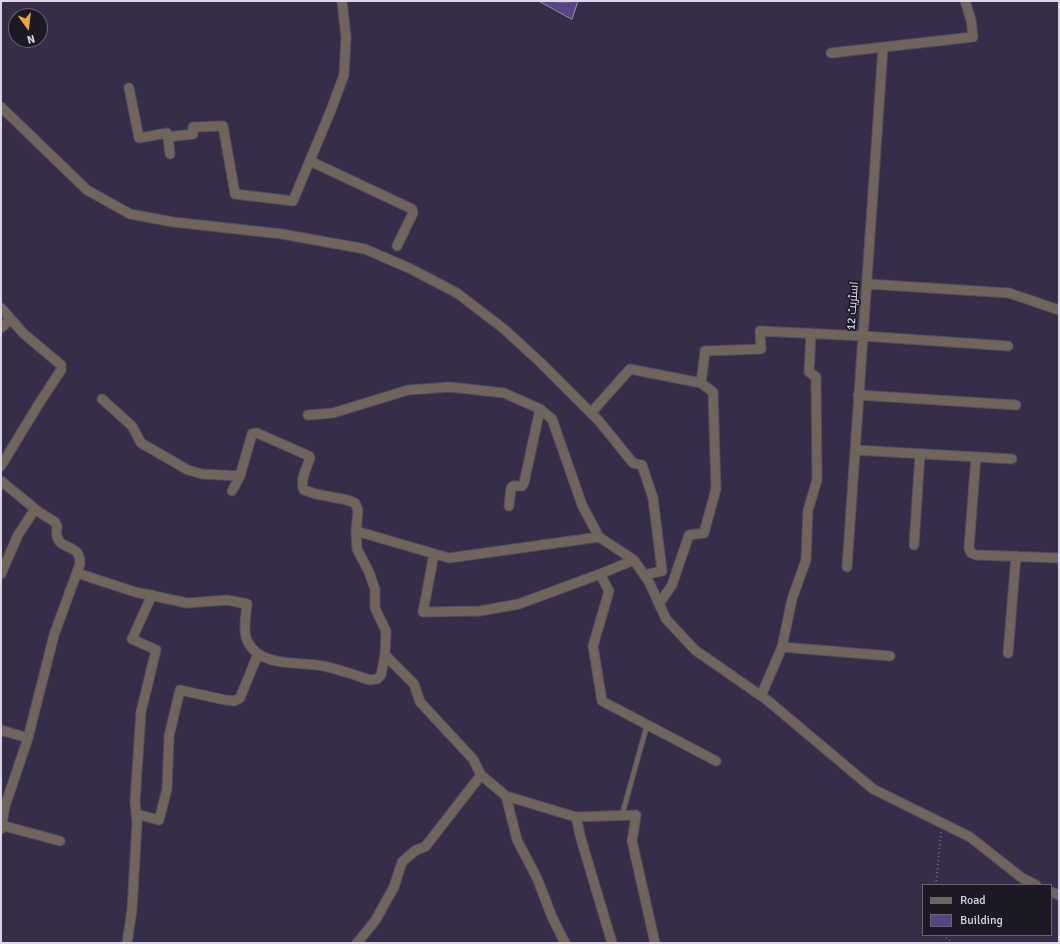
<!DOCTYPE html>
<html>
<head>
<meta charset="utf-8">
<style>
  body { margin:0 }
  #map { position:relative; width:1060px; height:944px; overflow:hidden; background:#362e48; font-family:Signika,sans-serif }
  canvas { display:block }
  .frame { position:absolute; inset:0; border:2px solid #dbd7e8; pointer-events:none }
  .legend { position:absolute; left:922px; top:884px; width:130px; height:52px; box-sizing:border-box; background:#1c1925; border:1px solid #686573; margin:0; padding:5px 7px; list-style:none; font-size:12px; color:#dbd7e8 }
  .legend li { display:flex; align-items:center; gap:8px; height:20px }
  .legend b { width:20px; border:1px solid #686573 }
  .north { position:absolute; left:8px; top:8px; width:40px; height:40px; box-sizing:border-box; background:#1c1925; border:1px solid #686573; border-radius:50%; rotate:165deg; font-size:11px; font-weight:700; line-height:16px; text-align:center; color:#dbd7e8 }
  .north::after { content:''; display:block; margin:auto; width:14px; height:18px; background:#f0a63f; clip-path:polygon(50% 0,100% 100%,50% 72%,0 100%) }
</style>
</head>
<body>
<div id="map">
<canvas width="1060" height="944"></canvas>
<div class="frame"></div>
<ul class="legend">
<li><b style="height:5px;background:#6f655a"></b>Road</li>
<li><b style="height:11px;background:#594483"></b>Building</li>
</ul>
<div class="north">N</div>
</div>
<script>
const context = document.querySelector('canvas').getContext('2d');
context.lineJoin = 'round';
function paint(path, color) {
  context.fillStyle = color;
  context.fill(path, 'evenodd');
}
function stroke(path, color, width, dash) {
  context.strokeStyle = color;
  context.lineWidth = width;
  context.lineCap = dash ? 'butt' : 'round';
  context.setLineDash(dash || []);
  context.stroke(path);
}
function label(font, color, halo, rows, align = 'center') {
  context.font = font + ' Signika,Cairo,sans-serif';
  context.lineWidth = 3.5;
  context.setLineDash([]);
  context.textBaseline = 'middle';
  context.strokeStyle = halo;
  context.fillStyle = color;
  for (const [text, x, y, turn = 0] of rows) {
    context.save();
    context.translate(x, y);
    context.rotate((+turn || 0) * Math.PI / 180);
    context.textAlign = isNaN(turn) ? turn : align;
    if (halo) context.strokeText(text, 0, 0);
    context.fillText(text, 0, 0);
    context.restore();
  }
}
const building = new Path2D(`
  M539,1L565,2L578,1L572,19Z`);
paint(building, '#594483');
stroke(building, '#988faf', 1);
const service = new Path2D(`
  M622,815L647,725`);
const minor = new Path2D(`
  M831,53L973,37L971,20L965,1
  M129,88L139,138L167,133L168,137
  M1,107L87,190L130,214L173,222L282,234L365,249L411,269L457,293L504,329L540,362L599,421L633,463L642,465L653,498L662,571L644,575
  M170,154L168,137L193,134V127L223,126L235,194L293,201L331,110L344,75L346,37L342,1
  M310,161L412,209L413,213L397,246
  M867,284L1009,293L1059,310
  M1,308L23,333L61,365V370L40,402L1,466
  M1,328L11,319
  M858,395L1016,405
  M102,399L132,426L141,443L188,470L202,474L240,476
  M591,413L630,369L701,383L705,351L761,349L760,331L863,336L1008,346
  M308,415L333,413L408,390L450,387L504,393L540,409L552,419L582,505L599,537L634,560L649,582L666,619L695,650L767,700L873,789L970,837L1022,878L1036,885
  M855,450L1012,459
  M976,457L969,548L971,553L976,555L1059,558
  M1,481L39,512L55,522L57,526C57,529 56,533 57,536C60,551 81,543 80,564L54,635L28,738L5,806L1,829
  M509,506L511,488L513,486H522L524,483L540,409
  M356,531L449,558L599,537
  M914,545L920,454
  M434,554L423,612L480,611L519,604L600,574
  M634,560L600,574L609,591L593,646L602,701L716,761
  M847,567L883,48
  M77,573L135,592L187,603L227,600L247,604C246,616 242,633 249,644C263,668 300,661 323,666C339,669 354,675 370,680L377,679L381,675L385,655L386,631L375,608V589L369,572L357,549L356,531L358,510L355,503L347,500L316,494L304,490C299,482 307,467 310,458L309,456L257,433L252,434L240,476L232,491
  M1,574L18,535L35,509
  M659,604L672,585L689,535L704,533L716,489L713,392L701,383
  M782,647L890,656
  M1008,653L1016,556
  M385,655L414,684L420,702L473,759L481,775L506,796L517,840L537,878L552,917L565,943
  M761,696L782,647L792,599L806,560L808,510L817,480L816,377L809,372L811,333
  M1,730L28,738
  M506,796L576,817L581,839L612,943
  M136,814L159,820L167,789L169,736L180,690L225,700L234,701L240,698L258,654
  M576,817L636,815L632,841L655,943
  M1,825L60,841
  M1051,892L1059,895
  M127,943L132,910L137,823L135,801L141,712L156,650L132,639L152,595
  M357,943L375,921L394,887L402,862L416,850L425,847L481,775`);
stroke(service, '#544c65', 6);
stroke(minor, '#544c65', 11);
stroke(new Path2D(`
  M936,885L941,832
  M943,935L953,943`), '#726b82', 2, [1, 3]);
stroke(service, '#6f655a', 4.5);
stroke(minor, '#6f655a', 9);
label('12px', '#dbd7e8', '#1c1925', [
  ["اسٹریٹ 12",853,306,-86]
]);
</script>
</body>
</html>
